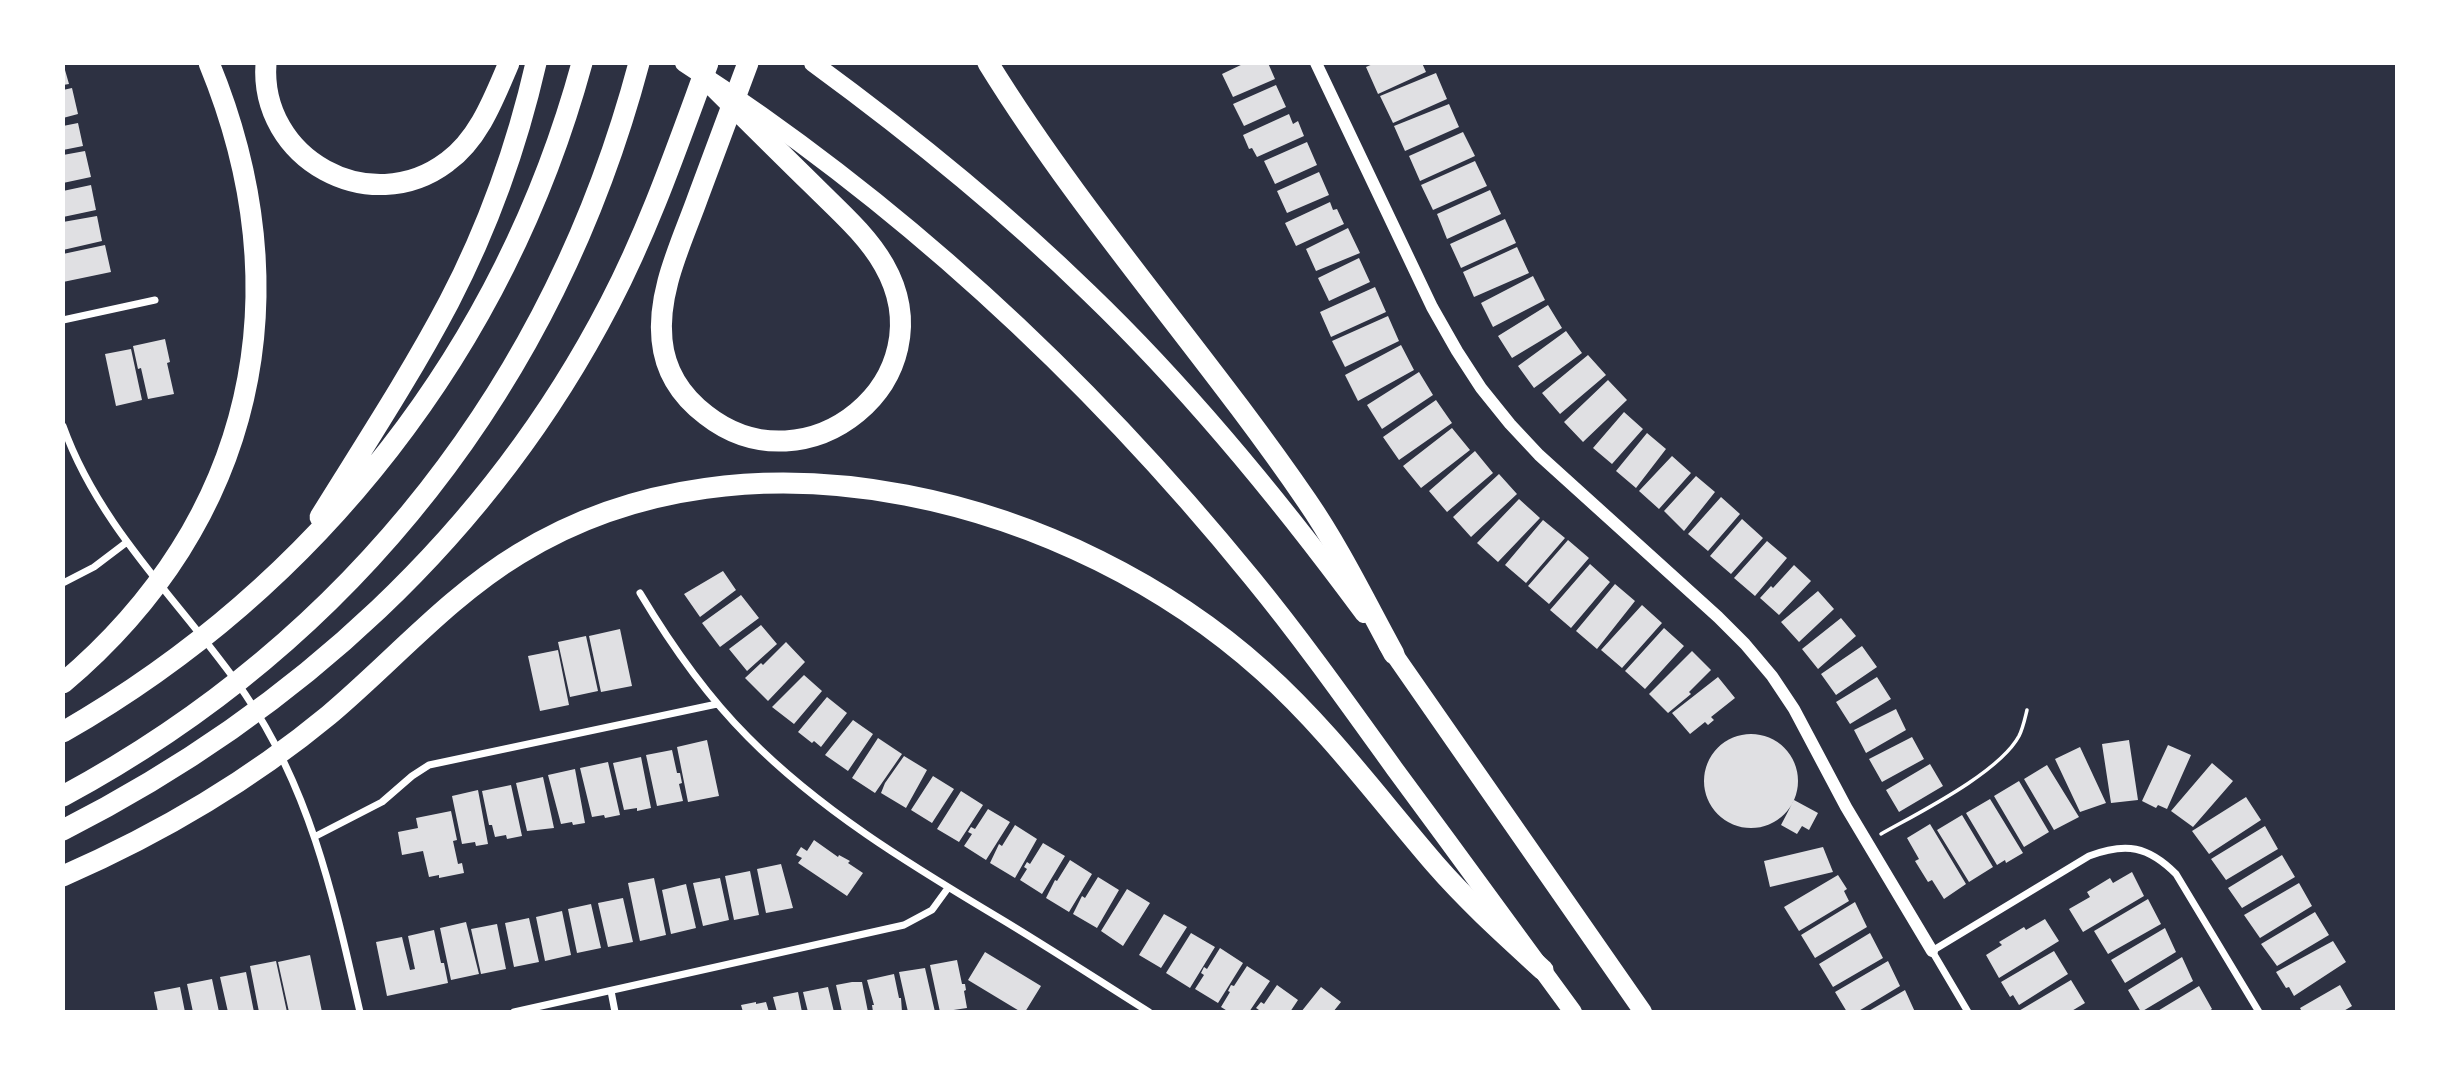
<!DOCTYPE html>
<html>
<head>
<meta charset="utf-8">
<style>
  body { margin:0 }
  #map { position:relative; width:2460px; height:1075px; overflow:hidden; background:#2d3142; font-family:Manrope,sans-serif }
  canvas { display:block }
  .frame { position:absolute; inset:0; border:65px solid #fff; pointer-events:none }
</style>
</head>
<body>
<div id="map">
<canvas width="2460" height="1075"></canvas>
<div class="frame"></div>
</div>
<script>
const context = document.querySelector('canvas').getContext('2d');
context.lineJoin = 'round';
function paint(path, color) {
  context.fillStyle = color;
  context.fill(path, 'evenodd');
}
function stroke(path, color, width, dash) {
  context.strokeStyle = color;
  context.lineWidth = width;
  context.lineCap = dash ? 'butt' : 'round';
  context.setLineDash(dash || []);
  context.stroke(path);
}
paint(new Path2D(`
  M63,63L69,84L63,85Z
  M1245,63H1268L1275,79L1233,97L1222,74Z
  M1375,63H1422L1426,72L1378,94L1366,67Z
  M1436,73L1447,99L1393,123L1380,96Z
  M1276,85L1286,107L1244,126L1233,104Z
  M72,88L78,114L63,118V90Z
  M1449,104L1459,127L1405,151L1394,126Z
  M1289,114L1293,124L1298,121L1304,136L1257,157L1252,148L1249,149L1243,135Z
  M78,123L83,146L63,150V126Z
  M1463,132L1475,156L1420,181L1409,156Z
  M1307,142L1317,165L1275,184L1264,161Z
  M85,151L91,177L63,183V155Z
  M1475,161L1487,186L1433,210L1421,185Z
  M1319,172L1329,195L1287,213L1277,191Z
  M91,185L96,210L63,217V191Z
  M1490,190L1501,214L1447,239L1437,214Z
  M1330,202L1333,210L1337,209L1344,224L1296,246L1285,223Z
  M97,216L102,241L63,250V222Z
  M1505,219L1516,243L1461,268L1450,244Z
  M1348,228L1360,253L1316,271L1306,249Z
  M105,245L111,272L63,282V254Z
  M1517,247L1529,273L1474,297L1463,272Z
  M1359,258L1370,282L1329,301L1318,278Z
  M1533,276L1545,300L1493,327L1481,303Z
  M1375,287L1386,312L1331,337L1320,312Z
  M1548,305L1562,328L1512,358L1498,336Z
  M1388,316L1399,341L1345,367L1332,341Z
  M1566,331L1582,353L1534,388L1518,366Z
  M165,339L170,362L167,363L174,394L148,399L141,368L138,369L133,346Z
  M1401,345L1414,370L1358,401L1345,375Z
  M131,349L142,400L116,406L105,354Z
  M1588,355L1606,375L1560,414L1542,393Z
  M1419,372L1433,395L1382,429L1367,405Z
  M1608,380L1627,400L1583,442L1564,422Z
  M1436,400L1452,423L1399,460L1383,437Z
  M1624,412L1643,429L1612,464L1593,448Z
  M1452,428L1470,450L1421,488L1403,466Z
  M1647,433L1666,449L1636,488L1616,471Z
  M1475,451L1493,473L1447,512L1429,491Z
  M1672,456L1691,473L1659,509L1639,491Z
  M1499,474L1517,494L1471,537L1453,517Z
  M1696,476L1715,492L1684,531L1664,511Z
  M1721,497L1740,514L1708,551L1688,534Z
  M1519,499L1540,518L1498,562L1477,543Z
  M1742,519L1763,538L1731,574L1710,556Z
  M1543,520L1565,538L1526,583L1505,565Z
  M1568,540L1589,558L1549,604L1528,586Z
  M1767,541L1787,558L1755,596L1734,578Z
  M1590,564L1610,582L1571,628L1550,610Z
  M1794,565L1811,581L1779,615L1760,598L1771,586L1773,588Z
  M723,571L736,590L700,617L684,594Z
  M1615,584L1635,601L1597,649L1576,631Z
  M1818,591L1834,609L1799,642L1781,622Z
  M741,595L759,618L720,647L702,623Z
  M1642,605L1662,623L1622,668L1601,650Z
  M1841,618L1856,636L1818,669L1802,649Z
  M761,625L777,644L747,671L729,649Z
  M1664,628L1684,646L1645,689L1625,671Z
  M620,629L632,686L601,692L589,636Z
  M586,636L598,691L570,697L558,642Z
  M786,642L805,662L768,701L745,678L761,663L763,665Z
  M1862,646L1877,667L1836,695L1821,674Z
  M558,650L569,705L540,711L528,656Z
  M1692,651L1711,670L1689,692L1691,694L1668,713L1649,694Z
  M804,675L822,691L794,724L772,707Z
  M1718,677L1735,698L1711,717L1714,720L1708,725L1705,722L1690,734L1672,713Z
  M1877,677L1891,699L1850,724L1836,702Z
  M827,697L847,713L821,747L814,741L812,743L798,732Z
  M1896,709L1906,730L1866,753L1854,730Z
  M853,720L873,734L848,771L825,755Z
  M1704 781a47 47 0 1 1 94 0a47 47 0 1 1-94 0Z
  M1912,737L1924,759L1882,782L1869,759Z
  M878,738L902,754L875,793L852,778Z
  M707,740L719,796L688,802L677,747Z
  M2129,740L2138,800L2111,803L2102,744Z
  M2168,745L2191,755L2167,809L2158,805L2156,808L2142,801Z
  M2080,747L2106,803L2080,812L2055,759Z
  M672,750L677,773H680L682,783L679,784L683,801L657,806L646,755Z
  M904,756L927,770L906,808L881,793L885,783Z
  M641,757L651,808L637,811V808L624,810L613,763Z
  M608,762L620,815L605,818L604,815L592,817L580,768Z
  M2212,763L2233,781L2193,827L2171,811Z
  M1930,764L1943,786L1899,812L1886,790Z
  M2047,765L2079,817L2054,830L2024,779Z
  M575,769L585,823L573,825L572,822L561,824L548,775Z
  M933,776L954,789L932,823L911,810Z
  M543,777L554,828L527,831L516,783Z
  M2019,781L2049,832L2024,847L1994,796Z
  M511,785L522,836L507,839L506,835L495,837L492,825H489L482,791Z
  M478,790L488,844L476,846L475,842L462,844L452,796Z
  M961,791L983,805L959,842L937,829Z
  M2246,797L2261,820L2209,854L2192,831Z
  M1990,799L2023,853L2006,863L2005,860L1997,865L1966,813Z
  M1794,800L1818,813L1809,830L1802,826L1797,834L1781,825Z
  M988,809L1010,822L986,860L964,846L972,834L968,832L971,827L975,829Z
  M451,811L457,840L453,841L458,864L462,863L464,873L439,878V875L429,877L423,851L402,855L398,832L418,828L416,818Z
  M1962,815L1993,867L1969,882L1937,830Z
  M1930,824L1966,884L1944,899L1932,880L1928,882L1915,861L1919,859L1907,838Z
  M1015,825L1037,839L1015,878L990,863L999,844L1002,846Z
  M2265,826L2278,849L2226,880L2211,859Z
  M814,840L838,857L839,855L850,861L848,863L863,873L847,896L798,863L802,858L796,855L801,847L807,851Z
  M1043,843L1065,856L1042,894L1020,880L1027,869L1024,867L1027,862L1030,864Z
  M1823,847L1833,872L1770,887L1764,861Z
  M2282,855L2295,877L2242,908L2228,888Z
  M1070,860L1092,874L1069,912L1046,898L1055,880L1057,881Z
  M781,864L793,908L766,913L757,869Z
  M750,871L759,915L734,920L725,876Z
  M2132,872L2144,896L2083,932L2069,909L2090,897L2087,892L2110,878L2113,883Z
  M1838,875L1847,889L1844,891L1849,901L1799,931L1784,907Z
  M1098,877L1119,890L1097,928L1073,914L1082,896L1085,898Z
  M654,878L666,935L640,941L628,883Z
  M720,878L729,920L703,926L693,883Z
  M2299,883L2312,906L2260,938L2244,915Z
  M686,884L696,928L671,934L662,890Z
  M1127,889L1150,903L1123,946L1101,931Z
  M623,898L633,942L608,947L598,903Z
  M2148,899L2161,924L2108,954L2094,931Z
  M1855,902L1867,927L1815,958L1801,935Z
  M591,904L601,948L577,953L568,909Z
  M562,911L571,955L545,961L536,917Z
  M2315,912L2329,935L2277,966L2261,944Z
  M1164,914L1187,927L1161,968L1139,955Z
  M529,918L539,962L514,967L505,923Z
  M2045,919L2059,941L1999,978L1986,955L2002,945L1999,942L2024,927L2026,930Z
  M466,922L479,974L451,980L440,928Z
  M497,924L506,969L481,974L471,929Z
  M2165,928L2176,952L2125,983L2111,960Z
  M434,930L441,963H444L448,983L387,996L376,942L402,937L410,970L415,969L408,936Z
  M1191,933L1215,947L1190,988L1166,973Z
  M1870,933L1883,958L1833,987L1819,964Z
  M2333,941L2346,962L2294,996L2289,987L2286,988L2276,972Z
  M1220,948L1243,963L1218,1003L1195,989L1204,975L1201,973L1204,967L1207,969Z
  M2054,951L2068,974L2019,1005L2013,995L2010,997L2001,982Z
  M985,952L1041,986L1025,1012H1021L968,980Z
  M310,955L322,1012H289L278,962Z
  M2182,957L2193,981L2141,1012L2128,990Z
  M957,960L962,984H965L966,990L964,991L967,1008L940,1012L930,965Z
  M276,961L287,1012H259L250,966Z
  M1888,961L1900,986L1857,1012H1847L1835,992Z
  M1247,966L1270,981L1249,1012H1229L1221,1007L1230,992L1228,991L1231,985L1234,986Z
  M925,968L935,1012H908L899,972Z
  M246,972L254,1012H228L220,977Z
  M894,974L899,998H901L902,1012H873L872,1005H874L867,980Z
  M212,979L219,1012H193L187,984Z
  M2071,980L2085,1003L2070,1012H2017Z
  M852,982H862L868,1012H842L836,985Z
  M1277,985L1298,1000L1290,1012H1258L1259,1010L1256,1008L1261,1002L1264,1004Z
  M2340,985L2352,1006L2342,1012H2302L2300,1008Z
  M2199,986L2212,1009L2208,1012H2156Z
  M180,987L185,1012H158L154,992Z
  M828,987L834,1012H808L803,992Z
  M1321,987L1341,1002L1333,1012H1301Z
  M1905,990L1915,1012H1867Z
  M798,992L802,1012H777L773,997Z
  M756,1002V1004L766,1002L769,1012H743L741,1005Z`), '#e0e0e3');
stroke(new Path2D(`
  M1881,834C1918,813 1999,773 2019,736C2023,728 2025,718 2027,710`), '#fff', 3.5);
stroke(new Path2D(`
  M63,320L155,300
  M63,426C100,530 184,605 245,694C311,791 334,899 360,1012
  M63,583L94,567L127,542
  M640,593C671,645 705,694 748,737C820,810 909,864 996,916C1048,947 1098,980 1149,1012
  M316,836L382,802L412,776L429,765L717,704
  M611,991L615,1012
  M514,1012L904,925L932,910L948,888
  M1968,1012L1932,951L2089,856C2126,842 2148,846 2176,874L2259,1012`), '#fff', 7);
stroke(new Path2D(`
  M1316,63L1432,307L1457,351L1481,388L1510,424L1539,455L1718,617L1745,644L1772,676L1794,709L1846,807L1932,951`), '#fff', 12);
stroke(new Path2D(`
  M684,63C899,202 1090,379 1252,578C1302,639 1348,704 1394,768C1454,849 1513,930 1573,1012
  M813,63C910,134 1003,209 1089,293C1191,391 1280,500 1364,614
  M1387,644L1643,1012`), '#fff', 18);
stroke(new Path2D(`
  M266,63C259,159 370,220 447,162C479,139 494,98 509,63
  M988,63C1083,217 1205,352 1307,501C1340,549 1366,603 1394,654
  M701,74C739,112 776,149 814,186C839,211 867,235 884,265C949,379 807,494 706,415C681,396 665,371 662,340C657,291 682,242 698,197C715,152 731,108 748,63
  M320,517C364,446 410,376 449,302C488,227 517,146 536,63
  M63,683C255,521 304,293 209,63
  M63,732C319,585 504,348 582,63
  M63,796C354,639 554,382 639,63
  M63,830C295,712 490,535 610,303C650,226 678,144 708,63
  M63,876C159,834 248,782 329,715C392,662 448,597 519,554C749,412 1073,500 1263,671C1327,728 1379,799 1435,864C1468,902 1506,936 1543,970`), '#fff', 21);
</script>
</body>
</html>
